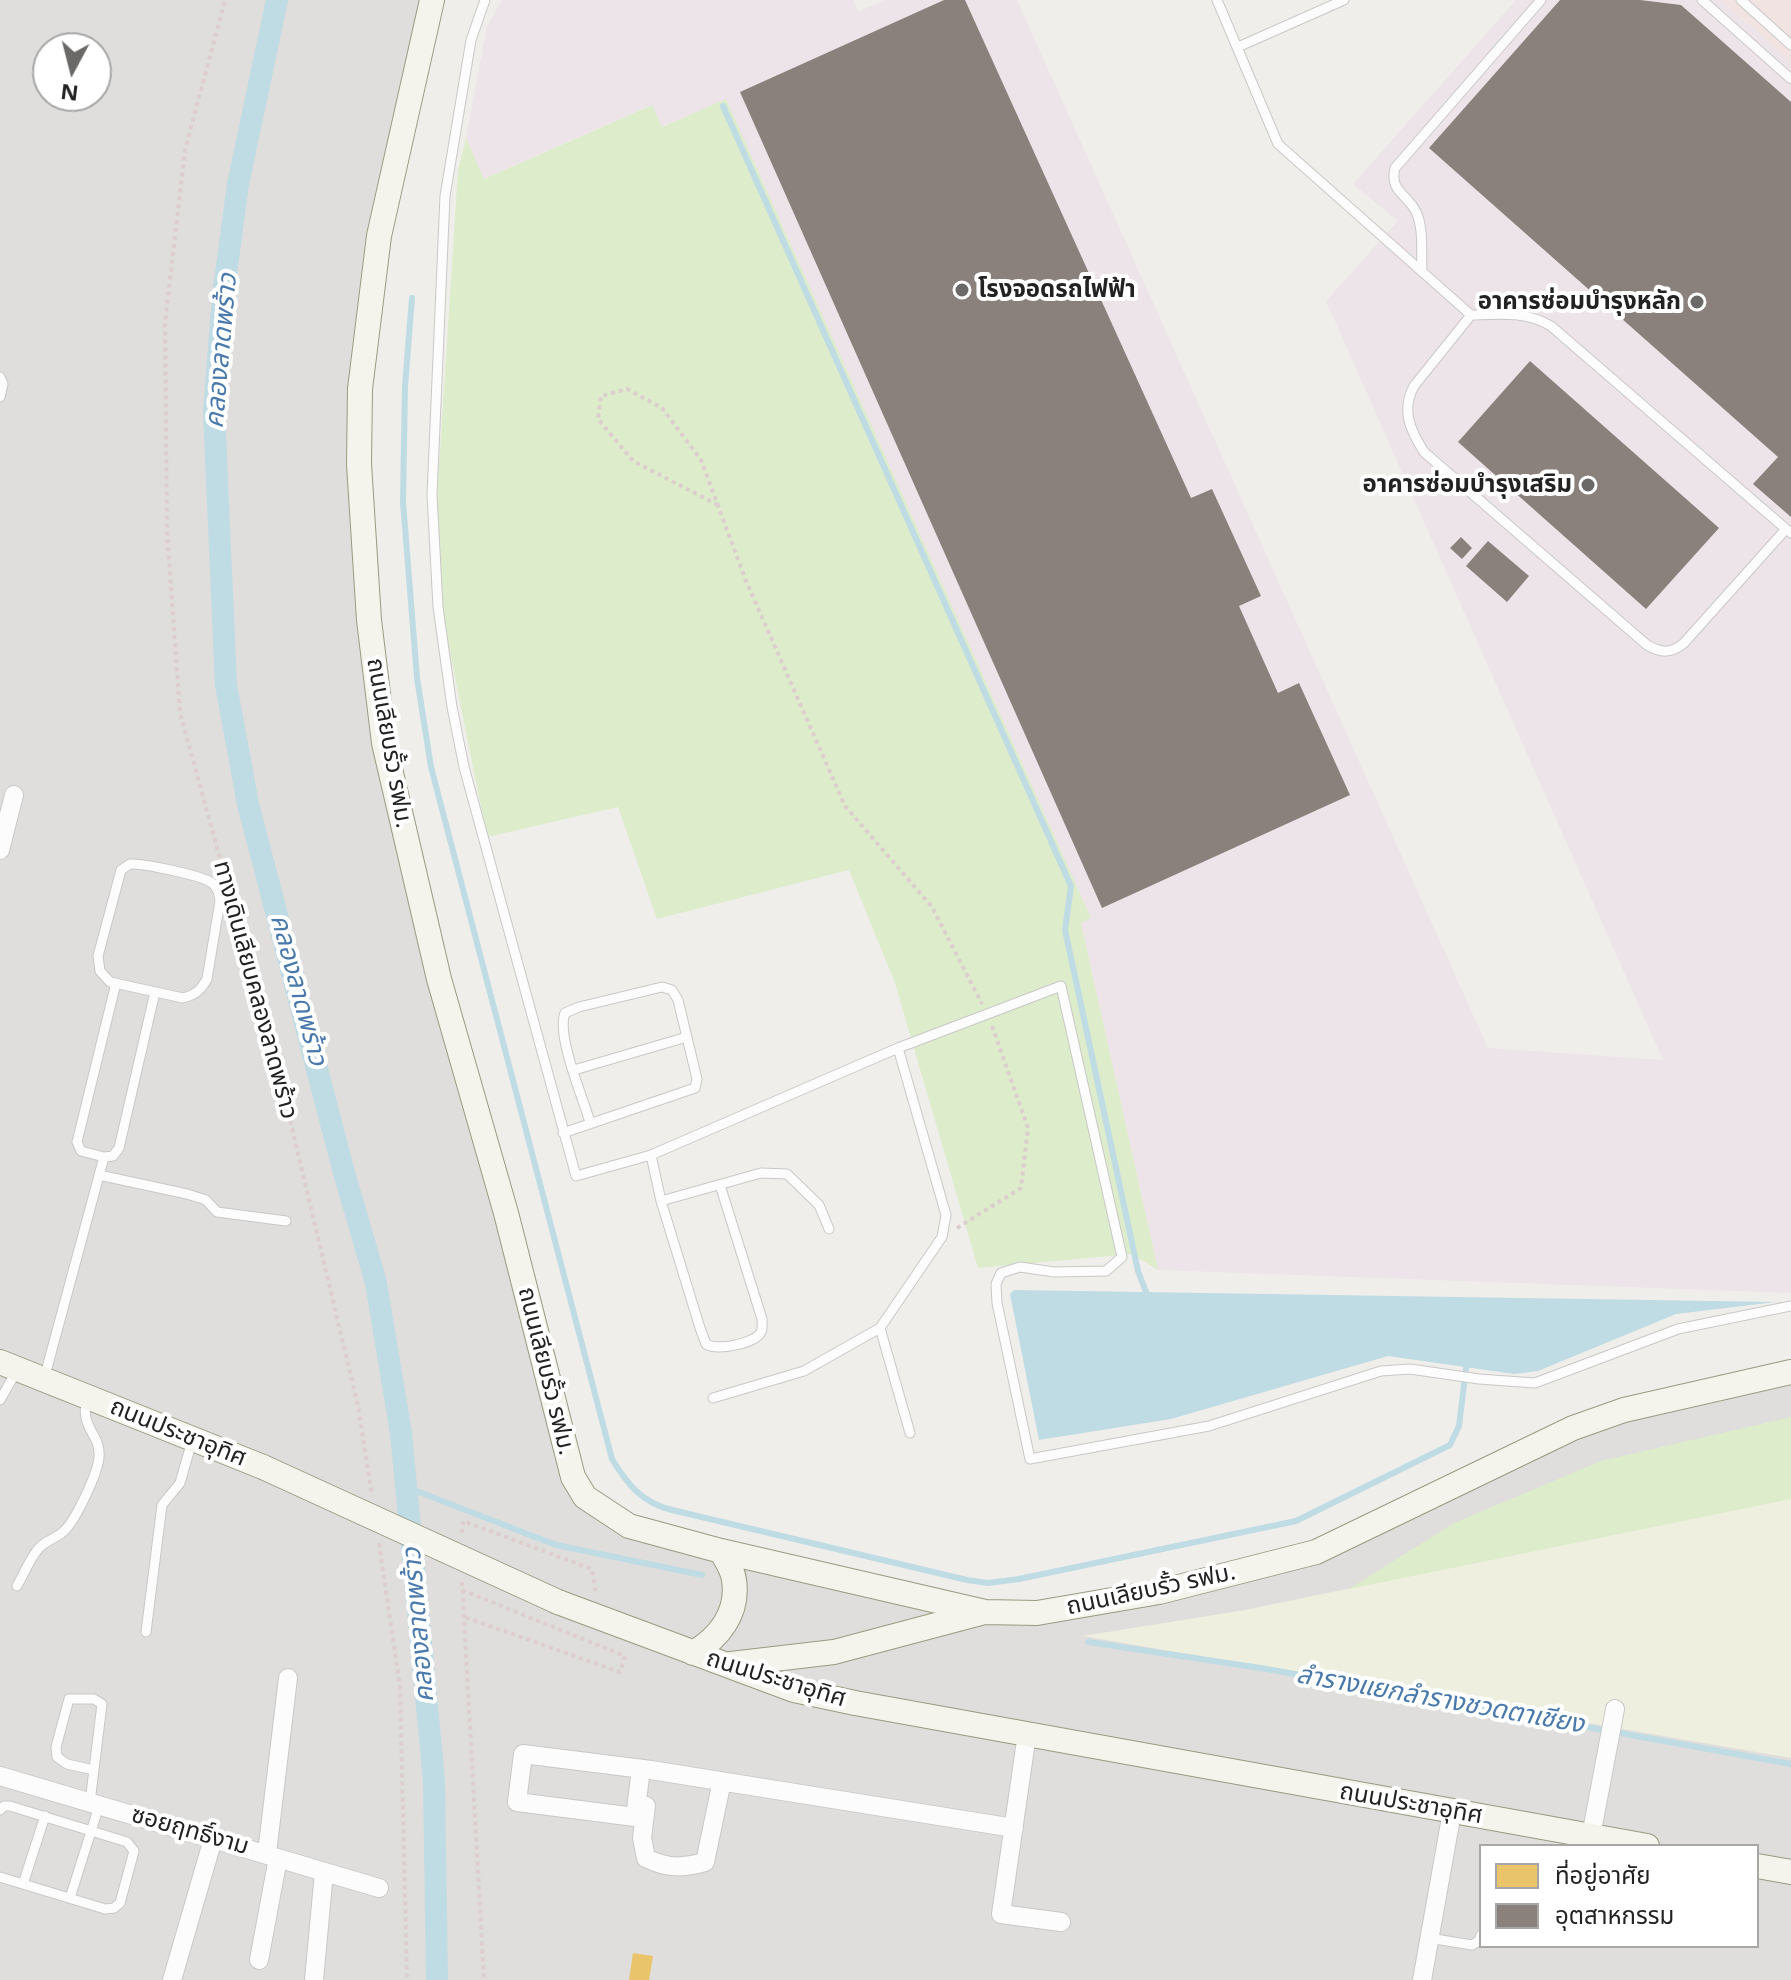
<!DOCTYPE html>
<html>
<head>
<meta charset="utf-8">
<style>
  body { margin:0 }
  #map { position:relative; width:1791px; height:1980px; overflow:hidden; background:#f0eeeb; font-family:"Open Sans","Noto Sans Thai",sans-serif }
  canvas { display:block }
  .legend { position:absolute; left:1479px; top:1844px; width:280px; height:104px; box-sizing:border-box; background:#fff; border:2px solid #a7a7a7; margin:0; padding:10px 14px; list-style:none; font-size:24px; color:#222 }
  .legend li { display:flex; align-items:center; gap:16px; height:40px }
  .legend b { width:40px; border:2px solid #a7a7a7 }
  .north { position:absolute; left:32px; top:32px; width:80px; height:80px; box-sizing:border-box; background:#fff; border:2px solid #a7a7a7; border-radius:50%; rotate:187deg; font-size:22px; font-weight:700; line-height:32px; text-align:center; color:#222 }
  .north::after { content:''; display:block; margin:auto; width:28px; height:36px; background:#6a6968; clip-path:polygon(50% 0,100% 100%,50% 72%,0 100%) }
</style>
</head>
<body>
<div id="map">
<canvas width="1791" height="1980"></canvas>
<ul class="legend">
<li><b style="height:22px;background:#e9c46a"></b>ที่อยู่อาศัย</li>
<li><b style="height:22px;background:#8a817c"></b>อุตสาหกรรม</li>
</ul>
<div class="north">N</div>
</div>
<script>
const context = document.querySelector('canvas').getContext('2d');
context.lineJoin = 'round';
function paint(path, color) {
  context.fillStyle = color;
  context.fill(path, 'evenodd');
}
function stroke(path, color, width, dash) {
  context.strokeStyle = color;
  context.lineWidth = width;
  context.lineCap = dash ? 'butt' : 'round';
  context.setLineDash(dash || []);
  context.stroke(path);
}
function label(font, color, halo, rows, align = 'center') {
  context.font = font + ' "Open Sans","Noto Sans Thai",sans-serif';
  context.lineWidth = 8;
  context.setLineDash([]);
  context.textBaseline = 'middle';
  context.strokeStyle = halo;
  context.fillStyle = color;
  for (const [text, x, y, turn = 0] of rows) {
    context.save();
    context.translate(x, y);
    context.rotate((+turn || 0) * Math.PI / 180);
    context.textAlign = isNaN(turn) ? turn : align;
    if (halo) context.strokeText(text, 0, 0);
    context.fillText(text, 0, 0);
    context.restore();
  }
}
paint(new Path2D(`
  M0,0H432L360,389L384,743L573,1477L597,1506L985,1612L1238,1574L1573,1428L1791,1372V1980H0ZM48,48H96V96H48ZM1481,1846H1757V1946H1481Z`), '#dfdedc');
paint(new Path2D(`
  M1721,0H1791V62Z`), '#f1e3e1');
paint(new Path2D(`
  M502,0H853L858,12L885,0H1017L1488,1048L1663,1060L1326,301L1398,221L1353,184L1516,0H1721L1791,62V1293L1158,1270L1081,923L1090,918L725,100L661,127L651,105L483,179L466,138L487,26Z`), '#ede4e9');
paint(new Path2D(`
  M1791,1497V1758L1083,1636L1245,1610Z`), '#efefdf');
paint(new Path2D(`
  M726,99L1091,918L1081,923L1158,1270L1132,1254L978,1268L895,983L849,870L657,919L618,807L487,837L441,607L437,497L458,170L466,138L484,179L652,105L662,127Z
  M1791,1417V1499L1349,1589L1454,1523L1601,1461Z`), '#ddeccb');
paint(new Path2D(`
  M1014,1290L1776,1302L1676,1314L1538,1371L1514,1374L1388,1356L1171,1419L1039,1440L1010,1294Z`), '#bfdbe3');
paint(new Path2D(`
  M633,1953L653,1956L649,1980H629Z`), '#e9c46a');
paint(new Path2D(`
  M944,0H965L1191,498L1212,489L1261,596L1239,606L1278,693L1299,683L1350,795L1102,908L740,92Z
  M1560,0H1640L1681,5L1791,102V517L1753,484L1778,457L1429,148Z
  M1530,361L1719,528L1646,609L1458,442Z
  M1461,537L1472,548L1462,559L1450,548Z
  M1488,541L1529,576L1507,602L1466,566Z`), '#8a817c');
stroke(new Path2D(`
  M723,106L1071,886L1065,930L1138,1271L1146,1292
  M412,298L405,386L403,502L417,678L431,767L612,1459C627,1484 642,1503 672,1510L967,1580L988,1583L1019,1579L1296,1521L1450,1445L1459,1426L1467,1361
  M406,1487L556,1545L702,1575
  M1088,1642L1267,1669L1791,1764`), '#bfdbe3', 6);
stroke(new Path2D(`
  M277,0L238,184L223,296L214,412L226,685L248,804L343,1169L376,1283L401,1433L434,1780L437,1980`), '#bfdbe3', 22);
const lane = new Path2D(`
  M485,0L471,40L445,196L432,495L438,607L452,707L464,767L576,1176L651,1155L898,1048L1061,986L1122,1257L1106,1271L1054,1272L1020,1267L1001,1273L996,1284L997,1303L1030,1459L1209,1426L1381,1371L1410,1369L1479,1379L1535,1383L1678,1329L1791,1306
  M1217,0L1278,144L1471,315
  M1702,0L1791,79
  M1741,0L1791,45
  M1238,47L1344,0
  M1422,271C1421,253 1424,228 1416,212C1408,194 1389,192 1395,168L1541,0
  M0,377L3,384L0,397
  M1786,529L1684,643C1671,654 1661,653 1647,645L1424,452C1410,430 1401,410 1414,386L1471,315C1499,314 1526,311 1551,326L1786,529L1791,533
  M130,864C143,863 204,876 212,883C218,888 219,894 220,901L207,979C201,990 195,995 183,998L110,982L100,971L98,956L121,870Z
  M116,983L77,1142L81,1151L104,1157L113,1156L119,1148L155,992
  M574,1070L687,1037
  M563,1133L695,1088L697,1079L678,1000L672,990L662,987L579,1007L565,1013C556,1035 583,1098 590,1122
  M651,1155L661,1201L700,1328L706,1344C716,1351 755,1344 761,1332C763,1329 762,1322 762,1319L720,1185
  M99,1175L187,1194L206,1200L217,1212L286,1221
  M661,1201L761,1173L787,1174L819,1205L829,1229
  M880,1328L910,1433
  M44,1379L104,1157
  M713,1398L804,1371L880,1328L942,1237L946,1215L898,1048
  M0,1400L16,1372
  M17,1586C24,1574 30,1558 39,1548C46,1540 58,1538 65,1530C76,1519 98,1473 99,1457C101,1433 79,1429 87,1398
  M146,1632L162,1505L180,1483L192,1441
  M90,1802L102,1704L94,1699H69L56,1747L57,1757L67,1764L94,1770
  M0,1810L4,1806H10L127,1842L134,1851L120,1903L114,1908L105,1909L0,1877
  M23,1884L45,1816
  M70,1898L99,1806
  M1429,1938L1472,1945L1479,1941L1481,1935`);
const street = new Path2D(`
  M0,850L14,795
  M1027,1734L1001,1914L1061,1922
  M641,1769L635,1817L517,1802L523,1754L651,1770L1014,1828
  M0,1776L379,1888
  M646,1806L642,1838L646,1858C668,1869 683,1868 705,1862L722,1781
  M1591,1836L1615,1709
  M267,1853L288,1678
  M259,1960L278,1858
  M172,1980L213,1839
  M314,1980L324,1872
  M1422,1980L1452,1812`);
const secondary = new Path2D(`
  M432,0L379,236L360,389L359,464L369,620L384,743L439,979L506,1213L573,1477L585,1497L629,1526L721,1551L985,1612L1037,1613L1159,1592L1316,1552L1573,1428L1624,1410L1791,1372
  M0,1362L263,1467
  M558,1602L794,1690L855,1703L1647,1846
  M693,1653C719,1638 739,1613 734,1580C733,1570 726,1560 721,1551
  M731,1664L834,1652L981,1613
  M1757,1866L1791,1872`);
stroke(lane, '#c9c8c7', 11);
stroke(street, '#c9c8c7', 20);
stroke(secondary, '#999a82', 26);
stroke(new Path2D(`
  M718,505L633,461L598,419L601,396L627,389L662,408L701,460L746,581L845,806L932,907L982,1004
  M224,873L180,713L167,532L165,323L185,150L225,0
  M234,912L281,1082L358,1406L372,1495
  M957,1228L1021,1188L1028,1128L992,1026
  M462,1533L463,1521L592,1569L596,1595
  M379,1543L400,1687L407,1980
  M462,1582L484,1980
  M462,1590L625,1656L620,1672L464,1617`), '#dccecd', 4, [4, 4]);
stroke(lane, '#fdfcfc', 9);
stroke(street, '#fdfcfc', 18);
stroke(secondary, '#f4f4ed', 24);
const secondaryBridge = new Path2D(`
  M263,1467L558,1602`);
stroke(secondaryBridge, '#999a82', 26, []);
stroke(secondaryBridge, '#f4f4ed', 24);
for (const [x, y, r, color] of [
  [962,290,8,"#6a6968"],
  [1697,302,8,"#6a6968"],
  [1588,485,8,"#6a6968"]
]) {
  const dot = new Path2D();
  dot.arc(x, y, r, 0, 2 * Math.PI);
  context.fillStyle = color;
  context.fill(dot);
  stroke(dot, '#fff', 3);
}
label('bold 24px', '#222', '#fff', [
  ["โรงจอดรถไฟฟ้า",978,290,"left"],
  ["อาคารซ่อมบำรุงหลัก",1681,302],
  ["อาคารซ่อมบำรุงเสริม",1572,485]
], 'right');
label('24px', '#222', '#fff', [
  ["ถนนเลียบรั้ว รฟม.",389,743,80],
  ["ทางเดินเลียบคลองลาดพร้าว",255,990,75],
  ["ถนนเลียบรั้ว รฟม.",546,1371,76],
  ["ถนนประชาอุทิศ",178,1433,22],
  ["ถนนเลียบรั้ว รฟม.",1151,1590,-12],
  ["ถนนประชาอุทิศ",776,1679,17],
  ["ถนนประชาอุทิศ",1411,1804,10],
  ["ซอยฤทธิ์งาม",190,1831,16]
]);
label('italic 26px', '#4a7aab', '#fff', [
  ["คลองลาดพร้าว",222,351,-85],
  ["คลองลาดพร้าว",298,990,75],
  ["คลองลาดพร้าว",419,1625,-95],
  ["ลำรางแยกลำรางชวดตาเชียง",1440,1700,10]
]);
</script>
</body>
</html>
